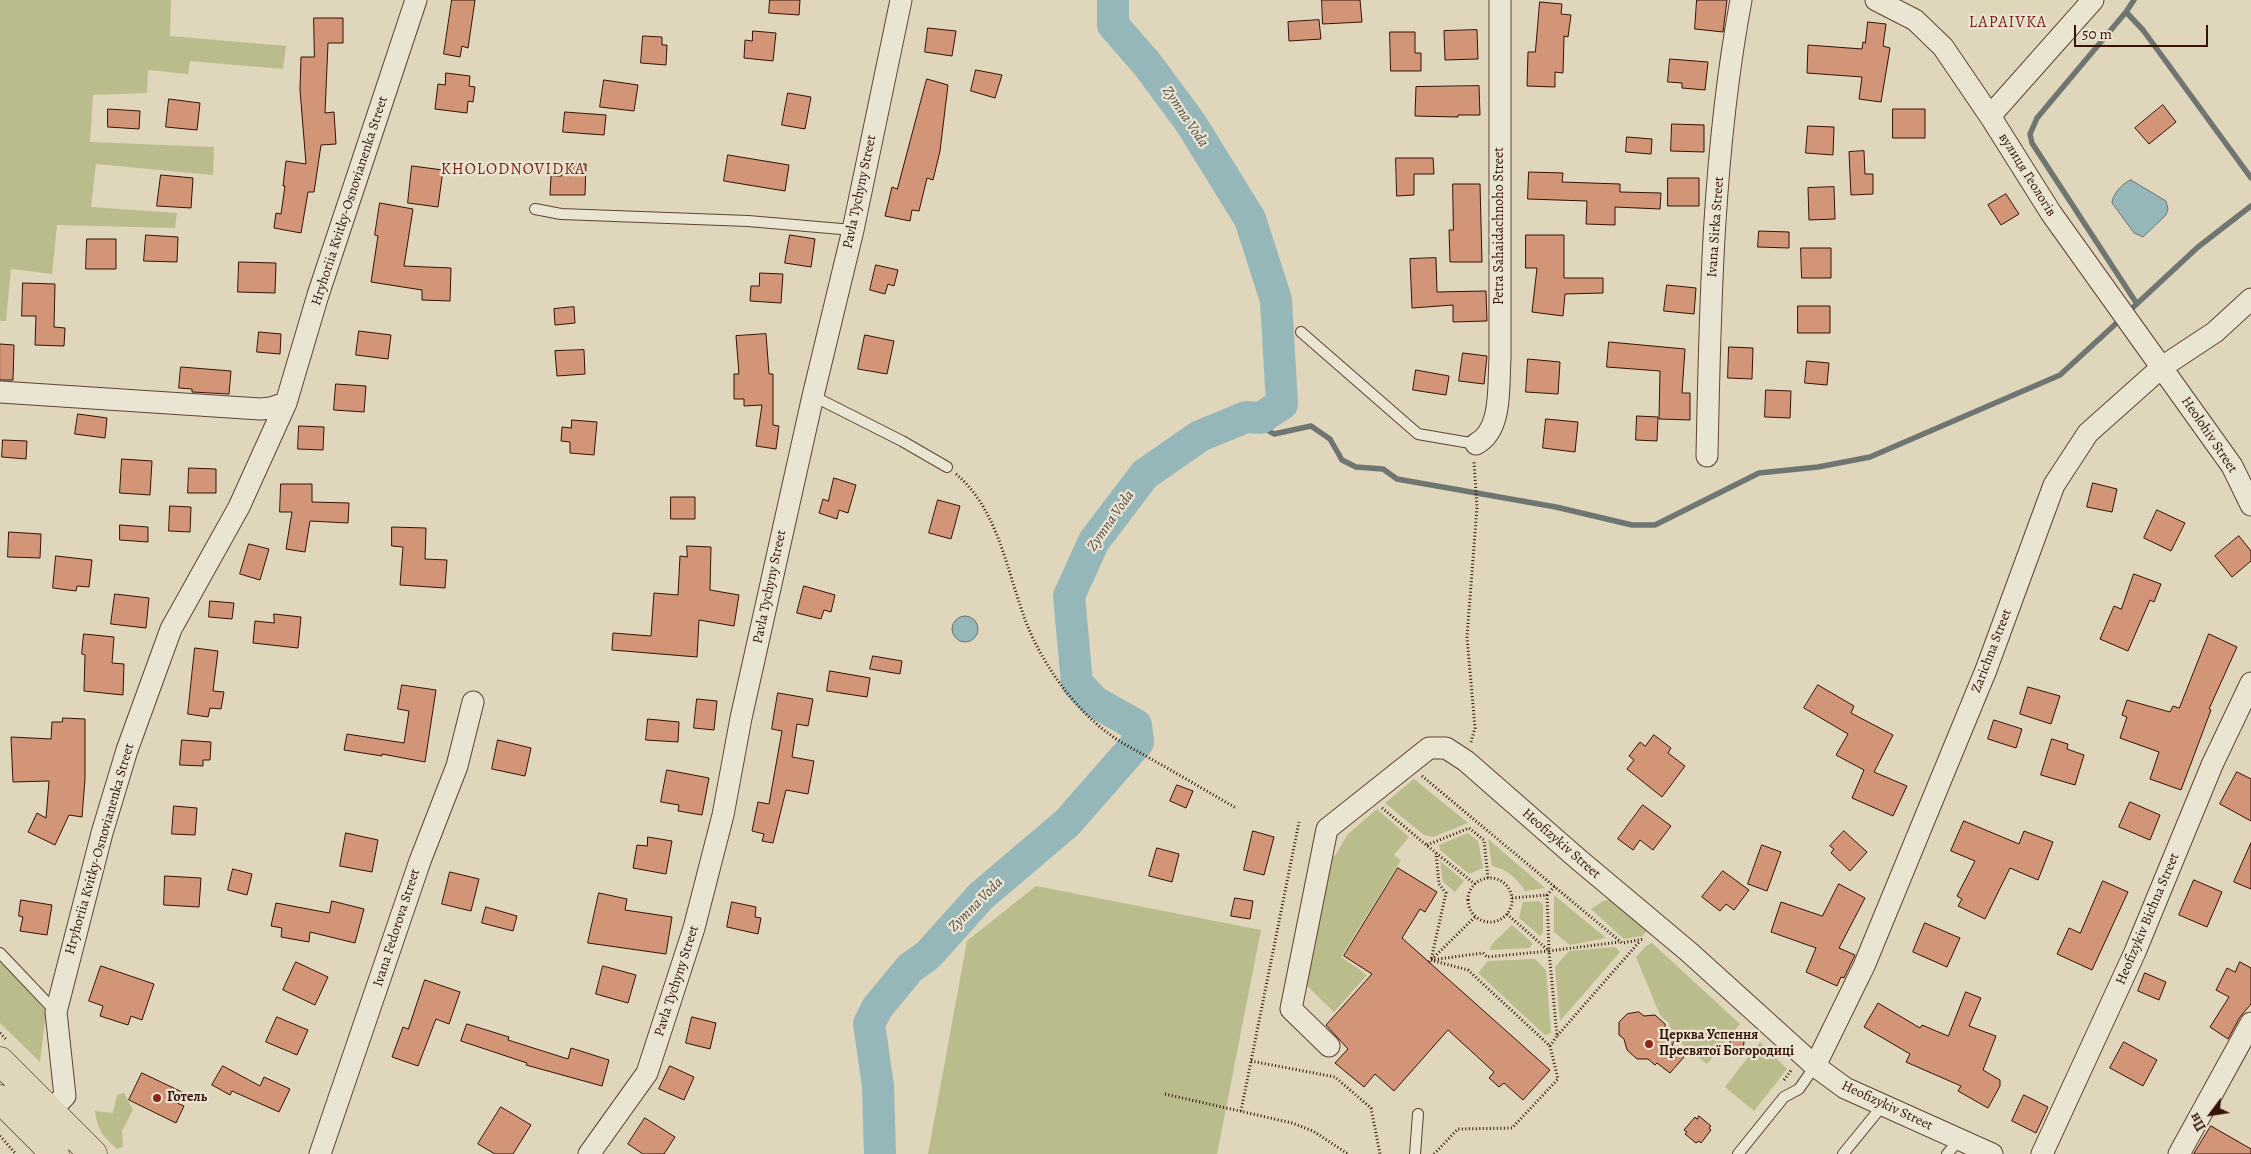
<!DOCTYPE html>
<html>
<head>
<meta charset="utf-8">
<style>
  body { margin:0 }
  #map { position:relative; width:2251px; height:1154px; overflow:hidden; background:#dfd6bc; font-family:Alegreya,serif }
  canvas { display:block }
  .north { position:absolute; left:2186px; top:1089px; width:50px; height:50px; -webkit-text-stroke:4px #eae4d3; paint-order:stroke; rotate:239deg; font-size:14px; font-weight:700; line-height:20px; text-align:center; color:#351205 }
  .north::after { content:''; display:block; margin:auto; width:18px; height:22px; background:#351205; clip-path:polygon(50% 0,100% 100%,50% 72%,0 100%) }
  .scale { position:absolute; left:2074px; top:25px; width:134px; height:22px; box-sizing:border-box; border:2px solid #351205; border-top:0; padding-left:6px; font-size:15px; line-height:18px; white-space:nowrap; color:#351205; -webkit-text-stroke:4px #eae4d3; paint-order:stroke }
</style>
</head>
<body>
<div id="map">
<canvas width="2251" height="1154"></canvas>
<div class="north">Пн</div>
<div class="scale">50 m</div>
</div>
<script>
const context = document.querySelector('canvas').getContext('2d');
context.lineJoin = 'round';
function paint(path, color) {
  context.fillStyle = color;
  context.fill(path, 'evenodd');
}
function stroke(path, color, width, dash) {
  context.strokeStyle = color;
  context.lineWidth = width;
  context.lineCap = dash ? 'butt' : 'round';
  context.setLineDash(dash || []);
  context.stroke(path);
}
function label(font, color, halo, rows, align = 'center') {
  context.font = font + ' Alegreya,serif';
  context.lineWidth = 4.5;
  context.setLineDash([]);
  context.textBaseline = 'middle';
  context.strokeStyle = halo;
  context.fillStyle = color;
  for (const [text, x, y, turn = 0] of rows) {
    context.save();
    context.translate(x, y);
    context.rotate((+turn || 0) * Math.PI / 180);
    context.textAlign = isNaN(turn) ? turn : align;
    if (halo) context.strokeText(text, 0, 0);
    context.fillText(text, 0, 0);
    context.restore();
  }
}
paint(new Path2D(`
  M0,0H171L170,36L286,46L283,69L190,61L188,74L148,70L147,93L93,95L90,142L214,147L213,175L96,164L91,207L177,213L175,228L57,225L52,274L11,269L6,321H0Z
  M1414,779L1468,823L1433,837L1424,835L1385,803Z
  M1377,809L1409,837L1394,855L1401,860L1398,865L1341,957L1367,975L1334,1012L1302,981L1328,856H1335L1347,835Z
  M1468,833L1478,841L1483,868L1469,874L1440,850L1439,845Z
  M1488,839L1545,888L1525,891C1517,878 1507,869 1492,866Z
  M1440,861L1464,881L1455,892L1443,882Z
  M1036,886L1261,930L1217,1154H928L967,941Z
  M1554,895L1606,938L1570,945L1554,932Z
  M1609,900L1616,903L1647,931L1642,936L1624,939L1591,909L1603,901Z
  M1539,901L1543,905V932L1540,936L1519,918L1523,902Z
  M1512,925L1533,944L1529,948L1489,950L1493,943Z
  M1652,943L1740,1024L1707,1064L1670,1035L1669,1023L1660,1015L1636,957L1646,946Z
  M1615,947L1620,952L1560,1021L1555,967L1569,951Z
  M1535,959L1546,970L1551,1033L1545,1035L1478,973L1488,961Z
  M0,960L46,1011L40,1062L0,1023Z
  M1760,1042L1787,1069L1754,1111L1725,1087Z
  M124,1093L133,1110L122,1131L123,1147L117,1149C102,1135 98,1131 95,1111L113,1113L117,1095Z`), '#babc8b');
const water = new Path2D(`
  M2131,180L2166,201L2168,209L2166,215L2143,237L2134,233L2112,203C2112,195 2123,182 2131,180Z
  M952 629a13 13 0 1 1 26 0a13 13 0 1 1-26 0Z`);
paint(water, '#96b7b9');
stroke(water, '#6f7571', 1);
stroke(new Path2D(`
  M2134,0L2126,12L2037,118L2030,134L2032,143L2137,304
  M2126,12L2143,30L2251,178
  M2128,312L2198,247L2251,206
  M1246,417L1274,434L1311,426L1330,439L1342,460L1356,467L1383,469L1397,479L1556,507L1632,525H1655L1759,473L1818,467L1870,457L2060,375L2121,319`), '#6f7571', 5.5);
stroke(new Path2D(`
  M880,1154L878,1086L869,1024L877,1008L910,968L928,955L981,896L1067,823L1138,742L1136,725L1095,702L1077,683L1069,596L1094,541L1145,474L1200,436L1246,417L1261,418L1282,404L1276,300L1250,219L1190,122L1147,64L1113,25V0`), '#96b7b9', 32);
const building = new Path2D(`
  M452,0H475L468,48L462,46L460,57L444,54Z
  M770,0H800L799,15L769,13Z
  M1322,0H1360L1362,22L1323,24Z
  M1697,0H1727L1723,32L1695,29Z
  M1540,2L1562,4L1561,14L1571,15L1568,37L1564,36L1563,73L1555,72V87L1527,86L1528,52H1535Z
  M314,18H343V43H328L325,113L334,112L336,144L321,145L314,192H308L301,233L274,228L276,213L281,214L285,186H283L286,161L306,164L300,90L301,57H314Z
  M1319,20L1321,39L1289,41L1288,22Z
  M1868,22L1886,24L1883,46L1890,48L1881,102L1859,99L1862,77L1807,73L1808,45L1862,49L1863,42L1865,43Z
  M928,28L956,31L952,56L925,52Z
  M1477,30L1478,59L1445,60L1444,31Z
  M753,31L776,33L773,61L744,58L745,40L752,41Z
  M1390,32H1415V53H1421V71H1391Z
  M643,36L662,37V45H667L666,65L641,63Z
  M1670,59L1708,62L1705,90L1682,88V83L1668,82Z
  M976,70L1002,75L995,98L971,91Z
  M446,73L470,76L469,86L475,87L473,102L468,101L467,113L435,109L438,84L445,85Z
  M927,79L948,85L940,151L933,180L927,178L919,211L912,210L910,221L885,216L892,187L897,189Z
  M604,80L638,85L634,111L600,107Z
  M1479,86L1480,115H1458V117L1415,116L1416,87Z
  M788,93L811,97L805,129L782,125Z
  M169,99L200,103L197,130L166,127Z
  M2163,105L2176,122L2149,144L2135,128Z
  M108,109L140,111L139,129L108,127Z
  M1893,109H1925V138H1893Z
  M565,112L606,115L604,135L563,132Z
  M1672,124L1704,125V152L1671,151Z
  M1808,126L1834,127L1833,155L1806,153Z
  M1627,137L1652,139L1651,154L1626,152Z
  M1864,151L1865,174H1873V194L1851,195L1849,152Z
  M728,155L789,165L785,191L724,181Z
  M1396,158H1433L1434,174H1414V195L1397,196Z
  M561,164H586L585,195H550L551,176H561Z
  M412,166L443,170L438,207L408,203Z
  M1529,172L1563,173L1562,182L1620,184V192L1661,193L1660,209L1615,207V225L1586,224L1587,201L1528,199Z
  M161,175L193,178L191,208L157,206Z
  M1668,178H1699V206H1668Z
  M1453,184H1480L1482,262H1450L1449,230H1453Z
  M1834,187L1835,219L1809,220L1808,188Z
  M2006,194L2019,214L2001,225L1988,205Z
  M380,203L413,209L404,266L451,268L450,301L422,300V290L371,282L378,236L375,235Z
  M1759,231L1789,232V248L1758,247Z
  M146,235L178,237L177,262L144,261Z
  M790,235L815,239L811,267L785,263Z
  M1526,235H1564V278H1603V293L1565,294L1563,316L1532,312L1537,268H1526Z
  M87,239H116V269H86Z
  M1801,248H1831V278H1802Z
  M1436,258L1437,292L1486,291L1487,321L1453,322V305L1412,308L1410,259Z
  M239,262L276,263L275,293L238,292Z
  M876,265L898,270L894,286L888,284L885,294L870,290Z
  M760,273L783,274L781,303L750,301L751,286H759Z
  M23,283L55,284L54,327L65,328L64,346L35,345L36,316H22Z
  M1667,285L1696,288L1694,314L1664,311Z
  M1798,306H1830V333H1798Z
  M574,307L575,323L555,325L554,309Z
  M359,331L391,335L388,359L356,355Z
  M259,332L281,334L280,354L257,352Z
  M766,334L769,374H773V425L779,426L776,449L756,446L762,405L744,406V399H734V374H739L736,336Z
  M865,335L894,341L887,374L858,369Z
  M1609,342L1685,349L1682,393H1690V420L1659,419L1660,371L1607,367Z
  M0,344L14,345L13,380H0Z
  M1729,347L1753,348L1752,379L1728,378Z
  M584,350L585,374L557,376L555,351Z
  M1463,353L1487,356L1484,384L1459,381Z
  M1528,359L1560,362L1558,394L1526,392Z
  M1807,361L1829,363L1827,385L1805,383Z
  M181,367L231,371L229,394L192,392V389L179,388Z
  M1416,370L1449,376L1446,395L1413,390Z
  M336,384L366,386L364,412L334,410Z
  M1766,390L1791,391L1790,418L1765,417Z
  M78,414L107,418L105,438L75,434Z
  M1637,416L1658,417L1657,441L1636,440Z
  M1546,419L1578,422L1575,452L1543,448Z
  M572,420L597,422L594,455L570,453V442L561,441L562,427L571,428Z
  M299,426L324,427L323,450L298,449Z
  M3,440L27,441L26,459L2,457Z
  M122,459L152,461L150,495L120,493Z
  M189,468L216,469V493H188Z
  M834,478L856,485L848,513L839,510L837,519L819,513L823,499L828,501Z
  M2093,483L2117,489L2112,512L2087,507Z
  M281,484H312V502L349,503L348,523L310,521L305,552L286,549L292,512H280Z
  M671,497H695V519H671Z
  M938,500L960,506L951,539L929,533Z
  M170,506L191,507L190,532L169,531Z
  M2157,510L2185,523L2171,551L2144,538Z
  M120,525L148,527V542L120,540Z
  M392,527L426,528L425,559L447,560L445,588L400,585L403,547L392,546Z
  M9,532L41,534L40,558L8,557Z
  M2239,536L2251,551V561L2232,577L2215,556Z
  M249,544L269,549L260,580L240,574Z
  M687,546L711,547L710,590L739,595L734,626L699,620L697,657L612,650L613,633L651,636L654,593L678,595L680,556L687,557Z
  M56,556L92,560L89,587L77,586L76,591L53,588Z
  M2134,574L2161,584L2154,602L2150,600L2128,651L2100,639L2114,606L2121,609Z
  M804,586L835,595L831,612L824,610L821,619L797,613Z
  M115,594L149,598L146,628L111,624Z
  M210,601L234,603L232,619L209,617Z
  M274,614L301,617L298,648L253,643L255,621L274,623Z
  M84,634L114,637L112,663L124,664L123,695L84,691L85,655L82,654Z
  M2209,634L2237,647L2209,709L2211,710L2181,790L2150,779L2159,752L2120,738L2127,717L2122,715L2127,700L2170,712L2173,706L2179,708Z
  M195,648L218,651L213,691L224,692L221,709L210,708L208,717L188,714Z
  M873,656L902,661L900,674L870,669Z
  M830,671L870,678L867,697L827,691Z
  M402,685L436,690L425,762L382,754V756L344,750L347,734L404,743L409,711L398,709Z
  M1818,685L1854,706L1851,713L1893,735L1874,772L1907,786L1893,816L1852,798L1864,770L1836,755L1848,734L1804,708Z
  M2028,687L2060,696L2051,724L2020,714Z
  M778,693L813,699L808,726L797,724L792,757L814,761L808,794L786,790L773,843L762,841L764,834L752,831L758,802L769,804L782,731L772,729Z
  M697,699L717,701L714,730L694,728Z
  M63,718L85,719V779L82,817L69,815L55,845L28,832L37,813L46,818L49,781L13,782L11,737L51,739L52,722H62Z
  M648,719L679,722L678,742L646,740Z
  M1994,720L2022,729L2016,748L1988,739Z
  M1654,735L1671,748L1668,753L1685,766L1662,797L1627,769L1634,760L1629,756L1640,742L1645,746Z
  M2052,739L2068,744L2067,749L2084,755L2075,785L2041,775Z
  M182,740L211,742L210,760H203V766L180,765Z
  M498,740L531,748L525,776L492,769Z
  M667,770L709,778L702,815L678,811L679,805L661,802Z
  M2237,772L2251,779V821L2220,804Z
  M1177,785L1193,791L1186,808L1170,801Z
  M2130,802L2160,815L2150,840L2119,827Z
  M1643,805L1671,826L1653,850L1640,840L1633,850L1618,839Z
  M174,806L197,808L195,835L172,834Z
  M1964,821L2019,844L2024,831L2053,842L2038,880L2010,868L1985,919L1958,906L1962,899L1957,896L1975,861L1951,851Z
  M1253,831L1274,837L1264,875L1244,870Z
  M1844,831L1867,852L1850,871L1831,853L1834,849L1830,846Z
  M346,833L378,840L372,872L340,866Z
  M648,837L672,841L666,874L633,868L637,845L647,846Z
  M2251,843V889L2234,882Z
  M1762,845L1781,852L1767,891L1748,884Z
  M1157,848L1179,854L1172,882L1149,876Z
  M1398,868L1437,892L1425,912L1420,909L1402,938L1550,1070L1523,1100L1504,1083L1499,1087L1489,1078L1494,1072L1448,1030L1394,1091L1375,1074L1364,1087L1335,1063L1348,1049L1326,1025L1372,974L1344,956Z
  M233,869L252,874L247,895L228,890Z
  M1723,871L1749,890L1734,910L1726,904L1720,911L1702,897Z
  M450,872L479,879L471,911L442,904Z
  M165,876L201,878L199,907L164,905Z
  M2194,880L2222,892L2207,927L2179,915Z
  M2103,881L2128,892L2092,970L2057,954L2069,928L2080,933Z
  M1839,884L1865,898L1839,948L1855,955L1844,978L1841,977L1837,986L1806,972L1816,948L1771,932L1781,902L1822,916Z
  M599,893L627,899L625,910L672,917L666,954L588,943Z
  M1235,898L1253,901L1250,919L1231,916Z
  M21,900L52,905L47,935L20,931L23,917L19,916Z
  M332,901L364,909L355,943L310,932L309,942L281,937L282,928L271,926L276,903L329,913Z
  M732,902L756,907L755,917L761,918L758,934L727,927Z
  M486,907L517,916L513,931L482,923Z
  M1925,923L1960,938L1947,967L1913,952Z
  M296,962L328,977L315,1005L283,990Z
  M2240,962L2251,968V1004L2240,1017L2228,1039L2210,1027L2229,997L2216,990L2227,968L2235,972Z
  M101,966L154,984L142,1020L131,1016L128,1025L100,1016L103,1006L89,1001Z
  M603,966L636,975L628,1003L596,994Z
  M2145,973L2166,982L2159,1000L2138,991Z
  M425,980L460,992L449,1024L436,1019L418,1066L392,1057L403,1027L408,1029Z
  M1966,992L1981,998L1969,1026L1996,1036L1983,1070L2000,1080V1086L1988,1108L1958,1091L1961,1086L1906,1062L1910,1054L1864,1027L1878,1003L1920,1028L1922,1025L1948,1036Z
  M1639,1012L1644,1016L1655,1015L1665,1024L1666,1036L1674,1042L1672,1045L1684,1057L1670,1073L1657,1063L1655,1065L1648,1059H1637L1627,1050L1624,1039L1619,1035V1022L1627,1014Z
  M277,1017L308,1030L297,1055L266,1042Z
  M692,1017L716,1023L710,1049L686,1043Z
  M467,1024L509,1037L508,1040L568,1059L571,1048L609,1060L602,1086L526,1065L527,1063L461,1041Z
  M1730 1043a7 7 0 1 1 14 0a7 7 0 1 1-14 0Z
  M2124,1042L2157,1060L2143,1086L2110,1068Z
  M223,1066L260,1086L264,1077L290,1089L279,1112L232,1091L230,1095L212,1085Z
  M670,1066L694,1077L684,1100L659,1089Z
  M142,1073L182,1092L177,1103L184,1106L176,1123L129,1100Z
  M2024,1095L2048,1107L2036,1133L2012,1121Z
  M501,1107L531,1125L513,1154H495L478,1144Z
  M1699,1116L1711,1126L1709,1128L1711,1130L1701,1143L1699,1141L1696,1143L1685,1134L1687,1132L1684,1130L1695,1117L1697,1119Z
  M645,1118L675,1137L664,1154H643L628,1144Z
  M2211,1126L2251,1149V1154H2194Z`);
paint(building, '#d29577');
stroke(building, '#351205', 1);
const lane = new Path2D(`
  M535,209L561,214L748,221L853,230
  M1301,332L1418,434L1476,444
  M813,396L902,441L947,467
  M0,953L56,1012
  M1415,1154L1418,1114
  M1738,1154L1784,1097L1799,1089L1815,1066
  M1843,1154L1883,1105
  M1947,1154L1960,1139`);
const street = new Path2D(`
  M1876,0L1915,20L1943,47L1990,116L2051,213L2232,466L2251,505
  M1990,116L2093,0
  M0,392L260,409L271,408L286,403
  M1476,444C1503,430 1498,385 1500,359V0
  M1707,456C1710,304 1713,150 1741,0
  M1329,1046L1291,1009L1327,829L1429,748H1446L1466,761L1578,859L1689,952L1815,1066L1845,1088L1992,1154
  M1815,1066L1864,966L1986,670L2054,485L2088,433L2162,367L2215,332L2251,299
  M50,1111L65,1096L56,1012L102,833L127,750L171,629L239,507L286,403L318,295L416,0
  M320,1154L420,861L457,766L473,702
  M589,1154L647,1073L694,928L723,815L741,718L813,396L853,230L901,0
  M2042,1154L2135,952L2212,765L2251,683
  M2179,1154L2251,1023`);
const highway = new Path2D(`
  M0,1061L93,1154
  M0,1099L55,1154`);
stroke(lane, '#604333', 12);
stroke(street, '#604333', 23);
stroke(highway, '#351205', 29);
stroke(new Path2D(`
  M956,474C1007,517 1008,595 1039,650C1056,682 1082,715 1112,736C1124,745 1138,751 1151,759C1180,775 1208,792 1236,808
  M1471,742L1475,728L1467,637L1477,507L1474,462
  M1422,776L1622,943L1644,939
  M1382,808L1436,853L1439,884L1446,893L1431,960
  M1427,845L1469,828L1484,840L1488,878
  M1436,853L1475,884
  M1468 900a22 22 0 1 1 44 0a22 22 0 1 1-44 0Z
  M1547,895L1549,951
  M1512,898L1547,895L1555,886
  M1507,914L1549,951L1619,942
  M1431,960L1483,953L1487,957L1549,951L1557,1036L1640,941
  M1434,961L1468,970L1550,1046L1557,1036
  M1429,962L1476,916
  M0,1033L7,1040
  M1251,1061L1335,1077L1371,1108L1380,1154
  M1784,1080L1792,1069
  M1165,1094L1292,1123L1313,1131L1348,1154
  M1241,1111L1299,822
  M0,1136L16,1154
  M1434,1154L1458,1129L1512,1128L1558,1079L1550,1046`), '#351205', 3, [1, 2.5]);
stroke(lane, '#eae4d3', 10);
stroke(street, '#eae4d3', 21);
stroke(highway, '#dfd6bc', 28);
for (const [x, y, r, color] of [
  [1649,1044,5,"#8f2418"],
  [157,1098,5,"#8f2418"]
]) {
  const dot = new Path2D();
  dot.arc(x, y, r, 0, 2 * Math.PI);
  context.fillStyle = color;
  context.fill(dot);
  stroke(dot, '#eae4d3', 2);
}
label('14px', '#351205', '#eae4d3', [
  ["вулиця Геологів",2027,175,58],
  ["Pavla Tychyny Street",860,192,-78],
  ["Hryhoriia Kvitky-Osnovianenka Street",350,201,-72],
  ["Petra Sahaidachnoho Street",1500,226,-90],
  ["Ivana Sirka Street",1716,227,-86],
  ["Heolohiv Street",2209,435,56],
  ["Pavla Tychyny Street",770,587,-78],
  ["Zarichna Street",1992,651,-69],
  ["Heofizykiv Street",1561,844,41],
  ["Hryhoriia Kvitky-Osnovianenka Street",100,849,-74],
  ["Heofizykiv Bichna Street",2148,919,-67],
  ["Ivana Fedorova Street",397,928,-72],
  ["Pavla Tychyny Street",677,981,-72],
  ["Heofizykiv Street",1887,1106,25]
]);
label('bold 14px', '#351205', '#eae4d3', [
  ["Церква Успення",1659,1036],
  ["Пресвятої Богородиці",1659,1052],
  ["Готель",167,1098]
], 'left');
label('italic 15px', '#574c44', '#eae4d3', [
  ["Zymna Voda",1185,117,56],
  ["Zymna Voda",1111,521,-55],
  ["Zymna Voda",976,905,-45]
]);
context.letterSpacing = '1px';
label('16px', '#7a1f14', '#eae4d3', [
  ["LAPAIVKA",2008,23],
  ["KHOLODNOVIDKA",513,170]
]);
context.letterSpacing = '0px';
</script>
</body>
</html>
